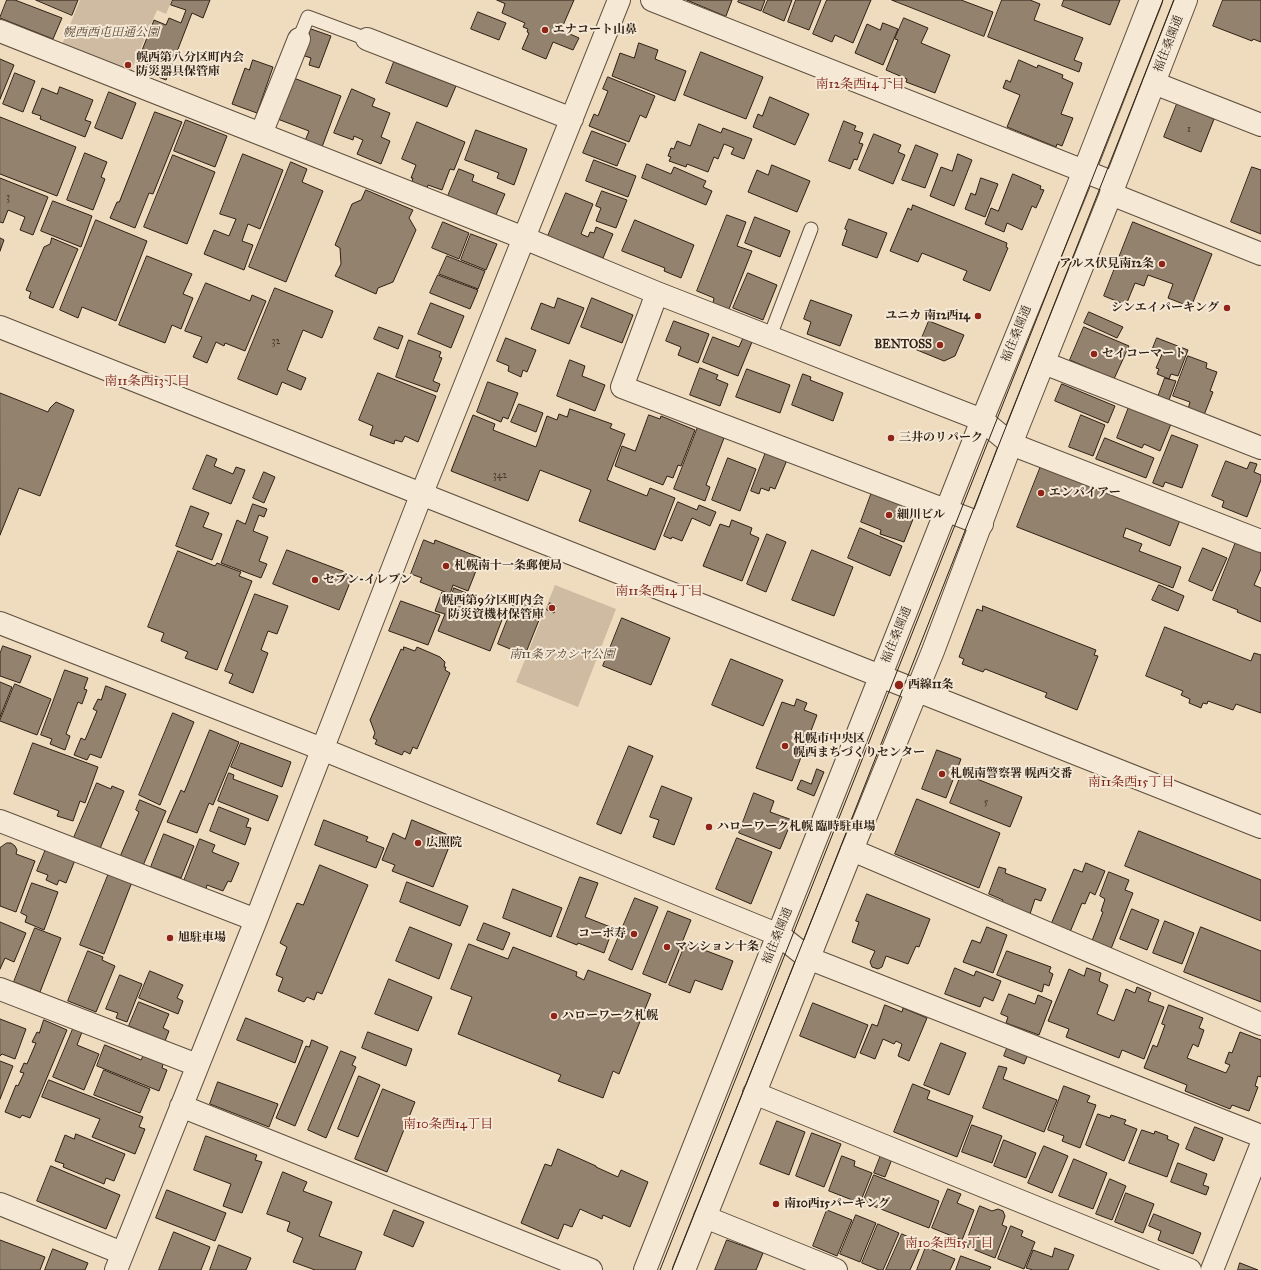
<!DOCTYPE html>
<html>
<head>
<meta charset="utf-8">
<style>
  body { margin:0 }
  canvas { display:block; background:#efdbbe }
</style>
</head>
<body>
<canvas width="1261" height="1270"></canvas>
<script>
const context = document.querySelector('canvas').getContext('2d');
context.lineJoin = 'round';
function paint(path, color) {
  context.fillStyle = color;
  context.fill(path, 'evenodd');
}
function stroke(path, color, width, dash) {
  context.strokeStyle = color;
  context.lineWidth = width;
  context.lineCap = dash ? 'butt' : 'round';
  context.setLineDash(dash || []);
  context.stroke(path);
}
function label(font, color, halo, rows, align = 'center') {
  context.font = font + ' "IM FELL Great Primer","Noto Serif JP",serif';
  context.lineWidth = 4;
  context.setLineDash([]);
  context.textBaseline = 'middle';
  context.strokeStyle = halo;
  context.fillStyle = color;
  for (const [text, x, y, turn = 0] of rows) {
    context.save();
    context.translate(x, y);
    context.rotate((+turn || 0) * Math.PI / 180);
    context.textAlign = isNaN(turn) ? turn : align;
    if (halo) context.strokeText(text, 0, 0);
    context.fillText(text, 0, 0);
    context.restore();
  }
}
paint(new Path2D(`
  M80,0H172L166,14L157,10L129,76L61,47Z
  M555,585L616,609L578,707L516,682Z`), '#cebba1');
const building = new Path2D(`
  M7,0H15L62,18L53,39L0,18Z
  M36,0H78L72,15Z
  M173,0H210L203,18L192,13L166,80L135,68L154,20L166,25L169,18L181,23L186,10L171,5Z
  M497,0H574L561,30L579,38L573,50L553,42L546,59L522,49L529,33L527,32L528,29L523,27L525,23L502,13L505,4Z
  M687,0H732L726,16Z
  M739,0H765L761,11L738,2Z
  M768,0H792L784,21L763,12Z
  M796,0H821L809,30L788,22Z
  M827,0H871L853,43L835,35L832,42L813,34Z
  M892,0H961L993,12L984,36Z
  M1002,0H1030L1040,4L1034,20L1083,38L1074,60L1082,63L1079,72L988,37Z
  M1064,0H1120L1110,25L1062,6Z
  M1223,0H1261V42L1253,39L1252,41L1213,26Z
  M478,12L506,23L499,40L471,29Z
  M904,18L928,28L921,43L950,55L935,93L906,82L907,79L886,70L898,40L895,39Z
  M883,23L898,29L883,65L855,53L867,24L880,30Z
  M311,29L331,36L319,68L309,65L311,58L302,55Z
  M639,43L658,50L655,59L686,71L675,101L612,76L620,53L634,58Z
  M701,52L763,77L746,119L684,95Z
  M0,59L14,65L0,99Z
  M253,60L273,67L257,113L232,104L245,68L249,70Z
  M1019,60L1037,68L1038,65L1063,75L1062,78L1073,83L1061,114L1073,118L1062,146L1057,144L1056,147L1007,127L1020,95L1003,88L1006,80L1010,82Z
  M394,62L456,86L447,107L386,83Z
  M15,73L35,81L23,112L3,104Z
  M291,77L341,96L322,147L305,141L309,131L275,118Z
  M608,77L655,96L646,118L640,115L629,142L589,126L594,114L598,116L608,91L603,89Z
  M60,87L93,100L85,120L91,122L85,137L40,119L41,116L32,113L42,88L57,94Z
  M352,89L375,99L372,106L390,113L381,137L390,141L381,164L357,154L363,140L354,136L353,140L334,133Z
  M109,92L136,103L122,139L95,128Z
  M770,97L809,114L795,145L753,127L758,114L762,116Z
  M1177,104L1214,119L1201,152L1164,137Z
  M155,112L182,122L153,194L149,193L135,228L110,218L117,202H119Z
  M0,117L76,147L57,196L0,174Z
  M186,120L227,136L215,167L174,151Z
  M844,121L856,126L854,130L863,133L859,143L863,144L857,160L854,159L850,169L829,161Z
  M417,122L465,142L454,170L450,169L442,190L428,185L427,188L412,182L413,178H411L416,165L402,159Z
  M699,124L721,133L723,128L752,139L744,159L731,154L734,148L724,144L718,159L714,157L708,172L687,164L686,167L669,161L671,157L668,156L671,148L674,149L677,141L690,146Z
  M476,130L527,149L514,185L497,178L499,173L465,160Z
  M592,131L626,144L617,166L583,153Z
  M874,134L901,145L898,152L905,155L893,184L859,170Z
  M916,145L938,154L925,188L902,180Z
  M85,153L107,162L101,177L105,179L93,210L67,200Z
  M243,154L283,170L260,229L248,224L242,241L253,245L244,270L204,254L214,230L229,236L236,219L220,214Z
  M958,154L972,160L954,206L930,196L941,167L952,171Z
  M173,155L215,172L187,244L144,227Z
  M594,160L636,176L628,197L586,181Z
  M291,162L307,169L302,182L323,191L286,282L249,267Z
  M647,164L671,174L674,167L706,181L703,187L712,191L706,205L642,178Z
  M772,165L810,181L797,212L748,192L757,170L768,175Z
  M1252,167L1261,170V234L1231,222Z
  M459,169L474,175L472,181L505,194L496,215L448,196Z
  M1013,174L1041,186L1040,189L1044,190L1036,208L1032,206L1022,230L1007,223L1004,232L985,224L991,208L998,211Z
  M0,178L48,197L33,235L20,230L25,217L8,210L3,223L0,222Z
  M981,178L998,184L985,217L965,209L971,193L975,195Z
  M366,190L413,210L409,218L416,230L393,282L378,288L376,294L335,276L341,264L340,248L335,245L352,204L361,200Z
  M602,191L627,200L616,228L596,221L601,208L596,206Z
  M566,193L593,204L581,234L588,237L590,232L594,233L596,227L613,234L603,258L548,236Z
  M53,201L92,216L81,247L41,231Z
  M913,205L1007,243L1006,247L1008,248L990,291L963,280L967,271L922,253L918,262L890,251L908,208L911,210Z
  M727,215L746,222L737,246L752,251L729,309L713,303L714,298L697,291Z
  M755,217L790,231L780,257L745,243Z
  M849,219L887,233L877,258L842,245L847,230L845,229Z
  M96,220L147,241L116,321L82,307L78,318L60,310Z
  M635,220L694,245L681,278L664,271L665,268L622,251Z
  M443,222L469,233L459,259L432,248Z
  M1133,222L1212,254L1191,307L1168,298L1173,284L1148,275L1144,286L1135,283L1126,305L1104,296Z
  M471,234L497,244L486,270L461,260Z
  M0,238L4,240L0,251Z
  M52,238L78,249L53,308L29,298L31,292L26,290L44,247L50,244Z
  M147,256L192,274L183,294L193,298L181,329L172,325L165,343L119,325Z
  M447,256L485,271L478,289L439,274Z
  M748,273L777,285L763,320L733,308Z
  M438,275L478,290L470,309L430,293Z
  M206,283L250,301L252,295L266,301L245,351L225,343L224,346L216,342L207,363L193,357L202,337L185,331Z
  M275,288L333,311L322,338L303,330L287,370L306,378L301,390L282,382L277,395L238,379Z
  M558,298L584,308L569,344L531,329L541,303L554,308Z
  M592,298L633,315L622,343L581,327Z
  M811,300L852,315L840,346L807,334L811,322L804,319Z
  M431,303L464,316L451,348L418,334Z
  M1089,312L1123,327L1117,338L1084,323Z
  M674,321L709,334L698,363L678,355L681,347L666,341Z
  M929,321L964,335L955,356L944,361L917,350Z
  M379,327L403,336L398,349L374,339Z
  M1084,327L1129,346L1114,379L1070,360Z
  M713,337L739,347L743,338L752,342L738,376L703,362Z
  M506,338L536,350L527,372L523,370L521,377L508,371L509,366L497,361Z
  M1157,338L1188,350L1178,376L1171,374L1169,379L1157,374L1159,369L1156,368L1163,352L1153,348Z
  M409,340L441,352L439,357L442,358L433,381L440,384L437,392L396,377Z
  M1188,356L1207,363L1206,368L1217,372L1210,391L1213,392L1204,415L1188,409L1190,402L1173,396Z
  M570,360L585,366L582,376L605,385L595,411L557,396Z
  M700,368L718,375L716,379L728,384L720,406L690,395Z
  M747,369L790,385L780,413L736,397Z
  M378,373L436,396L418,442L405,436L402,442L395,440L394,444L370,435L373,426L359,420Z
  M803,374L811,377L810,380L843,393L833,421L792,405Z
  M1165,378L1176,381L1169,400L1158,397Z
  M488,382L518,393L508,419L503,417L501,422L477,412Z
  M1062,384L1115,406L1108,423L1055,401Z
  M0,393L48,412L50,408L56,402L74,410L40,496L19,488L0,535Z
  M519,404L543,413L536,432L511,422Z
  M1129,407L1171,424L1160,451L1144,444L1142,448L1117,438Z
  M570,409L612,424L610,428L625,434L607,480L647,496L650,488L675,498L655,550L579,521L591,490L540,470L528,501L451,471L473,415L495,424L493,430L536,447L547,416L557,420L559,414L567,417Z
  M649,415L660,419L661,416L695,430L681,466L678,465L673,478L667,476L663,485L615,466L622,446L635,451Z
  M1081,415L1105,425L1093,456L1069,447Z
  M698,427L724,438L706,485L710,487L705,501L674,489Z
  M1172,435L1198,445L1182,488L1165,482L1163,487L1153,483Z
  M1105,438L1154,458L1146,478L1096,459Z
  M766,452L787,460L775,489L770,487L769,491L761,488L759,494L751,491Z
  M207,455L217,459L214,466L233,474L236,467L245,470L231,504L193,489Z
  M728,458L756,469L740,511L712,500Z
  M1226,461L1247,469L1250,462L1257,464L1254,472L1261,475V480L1247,517L1222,507L1224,501L1212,496Z
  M1041,466L1180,520L1170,546L1126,528L1123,537L1142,544L1139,551L1181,567L1173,588L1017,527Z
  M264,472L275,477L264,503L253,498Z
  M872,492L917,509L904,542L880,534L881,530L861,522Z
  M678,502L697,510L699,505L716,512L710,526L692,518L682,541L672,537L671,539L664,536Z
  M253,504L267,509L264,517L259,515L253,531L268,537L259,561L267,564L261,578L221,563L237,520L245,524Z
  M191,506L209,513L203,527L222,534L212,560L176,546Z
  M732,520L752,528L750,534L759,538L742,581L703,566L720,524L729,527Z
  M860,528L902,546L890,576L848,558Z
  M767,534L786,542L766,592L747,584Z
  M424,540L434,544L435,540L481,558L468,591L453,585L450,594L420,582L422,578L411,574Z
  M1236,542L1261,553V569L1254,585L1261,588V622L1237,612L1238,610L1213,600Z
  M1203,548L1227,558L1212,591L1189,581Z
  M287,550L353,575L339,610L273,584Z
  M812,550L853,567L834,616L792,600Z
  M178,551L215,566L217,563L241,572L239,576L252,581L217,670L185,658L188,652L161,641L164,633L148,627Z
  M1159,585L1184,596L1178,611L1152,600Z
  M454,588L481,599L480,602L505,612L490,651L438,631L445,614L435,611L442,592L451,596Z
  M518,593L530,598L527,604L543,610L525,655L498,644Z
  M255,594L288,606L277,634L268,631L261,650L268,653L253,693L229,683L233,674L225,671Z
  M401,601L440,615L428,645L389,631Z
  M550,603L556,606L554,613L547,610Z
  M983,606L1096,650L1094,655L1098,656L1077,710L1045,697L1047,693L985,669L983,672L962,664L964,659L959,657L977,609L982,611Z
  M622,618L670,638L651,685L603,666Z
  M1165,627L1251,661L1254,653L1261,655V713L1236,704L1233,710L1208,701L1207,704L1203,703L1201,708L1189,703L1190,699L1181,695L1183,691L1146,676Z
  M3,646L31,656L20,683L0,676V654Z
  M404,647L415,651L417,647L440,657L445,662L444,667H446L445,670L450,673L417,749L413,747L410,754L404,751L402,755L375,744L377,740L373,738L375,733L370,720L401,649L403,650Z
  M731,659L783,680L763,726L712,705Z
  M65,670L88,678L84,689L87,690L82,704L78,702L66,734L70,736L65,750L50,744L52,739L41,735Z
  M0,682L12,687L0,717Z
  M15,684L51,699L37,735L0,721Z
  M106,686L126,694L101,758L90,754L87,760L74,755L81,738L85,740L97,711L93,709L98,699L101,700Z
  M797,699L807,703L804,710L817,715L792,781L756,768L782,702L794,706Z
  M173,713L194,722L160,805L139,795Z
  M210,730L239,742L213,805L209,803L197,833L167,822L181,790L184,792Z
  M33,743L98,767L85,803L80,801L73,821L57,816L59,811L14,794Z
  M241,743L291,762L282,787L231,767Z
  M629,746L653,756L621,834L597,824Z
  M937,750L961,759L946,798L922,789Z
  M817,769L824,772L814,796L797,789L801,780L811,784Z
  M229,773L234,775L233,779L278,796L268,821L218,801Z
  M962,773L1022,797L1010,827L950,803Z
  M97,783L111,789L112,786L124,791L99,851L73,840Z
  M662,786L692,798L674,845L653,837L659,820L650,817Z
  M754,793L774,801L770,812L792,820L780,849L739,833Z
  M917,799L1000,833L979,888L895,854Z
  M140,800L166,811L142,868L119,859L139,812L136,810Z
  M219,807L249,819L246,827L251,828L245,845L210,831Z
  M324,820L368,837L366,841L384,848L376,868L315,845Z
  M412,820L453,837L433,887L392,871L395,865L382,860L393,833L405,839Z
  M1139,831L1261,880V921L1125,866Z
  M164,834L194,846L181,878L151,867Z
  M737,838L772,852L751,904L716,889Z
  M200,839L215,845L212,852L239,863L231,882L228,881L223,891L207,885L206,889L184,881Z
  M7,843H11L15,846L17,850L16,854L35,861L16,912L0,906V848Z
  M46,849L75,860L66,883L59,880L57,885L46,880L48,875L37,871Z
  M1086,863L1105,871L1095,895L1090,892L1085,904L1082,903L1068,937L1049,929L1074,869L1082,872Z
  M320,865L368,885L322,994L317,992L314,1000L307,997L304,1002L278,991L283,978L276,975L287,947L280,943L297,903L303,905Z
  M999,867L1006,869L1005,873L1046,889L1041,901L1035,899L1030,914L1002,903L1003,900L989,894Z
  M1109,872L1129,880L1125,890L1133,893L1109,954L1090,946L1103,912L1101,911L1105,899L1100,896Z
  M109,873L132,882L104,954L80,945Z
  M580,877L598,883L585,917L613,928L604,953L578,943L577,945L557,937Z
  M407,882L468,906L460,926L400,902Z
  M32,883L58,892L44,930L25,922L27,916L21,913Z
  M513,889L562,908L551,937L503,918Z
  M867,894L930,919L919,947L916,946L908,964L886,956L882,967L878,969L872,967L870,962L875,951L852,942L859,922L856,921Z
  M635,898L658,907L632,970L609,960Z
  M1132,909L1159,920L1147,950L1120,939Z
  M668,911L691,920L666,983L643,974Z
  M1165,921L1194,933L1182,964L1153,953Z
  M0,922L26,933L14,962L5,958L0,969Z
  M484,923L510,933L503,950L477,940Z
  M410,927L452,944L439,979L396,961Z
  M987,927L1007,935L993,973L963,962L972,940L980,943Z
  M1201,927L1261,951V1002L1184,972Z
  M35,928L61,938L40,992L14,982Z
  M686,943L733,961L722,990L695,980L690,993L669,985Z
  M469,944L508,959L513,947L577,972L576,976L584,980L588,970L651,994L619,1074L613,1071L603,1098L558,1081L561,1075L458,1034L472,997L451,989Z
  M88,951L103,957L102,960L115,966L96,1012L68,1001Z
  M1007,951L1051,967L1049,972L1053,974L1049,986L1044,984L1042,992L997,975Z
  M955,968L974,976L976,971L1001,981L993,1001L984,997L980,1007L945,994Z
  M1087,968L1101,973L1099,981L1108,985L1097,1014L1114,1021L1126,989L1135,993L1137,987L1151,993L1148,1001L1164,1007L1144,1059L1122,1050L1119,1058L1066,1037L1069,1029L1048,1021L1069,969L1084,976Z
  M150,971L183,985L177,998L183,1001L178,1014L139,998Z
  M120,975L142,984L127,1022L116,1018L118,1013L106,1009Z
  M389,979L432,997L418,1031L375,1014Z
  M1009,994L1035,1004L1038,995L1052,1001L1039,1035L1006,1023L1008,1017L1001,1014Z
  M139,1002L169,1014L163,1028L169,1031L165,1041L129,1026Z
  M813,1003L868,1025L855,1058L800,1036Z
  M885,1005L902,1012L903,1008L927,1018L909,1061L898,1056L902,1044L896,1041L894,1044L883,1039L875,1059L860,1053L872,1024L877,1026Z
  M1169,1005L1203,1018L1199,1028L1204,1030L1198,1047L1193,1044L1187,1058L1226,1073L1230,1065L1225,1063L1229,1052L1232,1053L1240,1032L1261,1040V1077L1258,1076L1255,1086L1258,1087L1249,1111L1232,1105L1230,1109L1185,1091L1187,1085L1144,1068L1153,1045L1157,1047L1165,1025L1162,1024Z
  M246,1018L303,1041L295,1063L237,1040Z
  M0,1019L26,1029L15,1059L2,1054L0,1056Z
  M44,1020L67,1030L30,1118L22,1115L20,1118L5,1112L16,1085L18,1086L24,1073L20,1072L24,1063L27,1064L36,1043L32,1042L37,1032L39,1033Z
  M73,1029L82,1032L77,1045L99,1054L84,1090L53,1077Z
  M368,1032L412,1049L406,1066L362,1048Z
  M312,1040L328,1047L295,1126L276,1118L306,1046L309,1047Z
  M941,1043L966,1053L949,1095L924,1085Z
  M105,1045L141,1060L143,1056L163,1064L162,1068L167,1070L159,1091L97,1066Z
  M1008,1046L1028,1054L1024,1064L1004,1056Z
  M341,1051L356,1057L352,1065L356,1067L326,1138L308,1130Z
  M0,1061L13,1066L0,1099Z
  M999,1066L1007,1068L1003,1079L1057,1100L1044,1132L983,1108Z
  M104,1070L150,1089L140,1113L94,1095Z
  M359,1076L380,1085L358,1137L338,1129Z
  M49,1080L143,1117L139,1127L145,1129L135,1154L92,1137L100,1119L42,1097Z
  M218,1082L278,1104L269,1127L210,1104Z
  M913,1084L930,1091L927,1099L973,1116L957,1157L894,1132Z
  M1064,1086L1090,1096L1087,1102L1096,1105L1080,1148L1062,1141L1064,1136L1048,1130Z
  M383,1089L415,1102L387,1172L355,1159Z
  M1098,1114L1110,1118L1111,1115L1126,1120L1124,1124L1137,1129L1124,1161L1086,1145Z
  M777,1121L805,1132L789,1175L760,1164Z
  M972,1125L1002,1136L992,1163L962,1152Z
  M1195,1127L1223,1138L1214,1161L1186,1149Z
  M1142,1130L1154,1134L1155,1131L1168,1136L1167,1139L1179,1144L1167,1177L1129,1163Z
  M812,1133L841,1144L824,1187L796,1176Z
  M76,1134L125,1154L114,1181L106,1178L104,1184L63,1167L64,1164L55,1161L65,1135L74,1139Z
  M206,1136L257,1155L255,1160L262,1162L242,1213L223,1206L231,1184L194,1170Z
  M1004,1140L1036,1153L1026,1178L994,1166Z
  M1044,1146L1068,1156L1052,1193L1028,1183Z
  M558,1149L596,1166V1167L618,1177L621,1170L648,1182L630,1227L603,1215L602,1219L580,1209L572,1227L564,1224L558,1239L521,1223L545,1164L551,1166Z
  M881,1155L892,1159L885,1177L874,1173Z
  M842,1156L855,1161L854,1166L872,1173L860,1203L829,1191Z
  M1074,1159L1107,1173L1093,1209L1059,1196Z
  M1178,1163L1207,1174L1203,1185L1209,1187L1206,1195L1171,1182Z
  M51,1166L120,1195L106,1229L37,1201Z
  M283,1172L307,1182L303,1191L332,1202L319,1236L362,1252L355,1270H315L293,1262L303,1238L287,1231L290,1222L267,1214Z
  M874,1175L939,1201L929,1228L863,1202Z
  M1110,1179L1126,1186L1112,1220L1096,1214Z
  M948,1189L961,1194L957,1203L974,1210L962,1240L932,1228Z
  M167,1190L226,1213L215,1241L156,1218Z
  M1126,1193L1154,1204L1143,1233L1115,1222Z
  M980,1206L992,1211L998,1209L1003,1211L1005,1216L1002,1225L1007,1227L995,1258L965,1246Z
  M394,1210L424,1222L413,1247L384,1235Z
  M827,1210L852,1220L837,1256L813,1246Z
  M1154,1214L1201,1233L1193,1254L1158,1240L1161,1231L1149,1226Z
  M856,1215L876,1223L860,1262L840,1254Z
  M878,1224L899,1233L883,1270H879L862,1263Z
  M1011,1226L1023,1231L1021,1236L1035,1242L1024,1269L998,1259Z
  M174,1232L210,1247L201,1270H159Z
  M902,1234L922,1243L910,1270H886Z
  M0,1240L45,1257L40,1270H0Z
  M727,1240L763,1253L756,1270H715Z
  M219,1245L251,1258L246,1270H210Z
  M926,1247L955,1259L950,1270H917Z
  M1055,1248L1074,1255L1068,1270H1033L1026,1268L1033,1250L1052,1257Z
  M53,1249L88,1263L85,1270H45Z
  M961,1256L991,1267L989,1270H956Z
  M1240,1263L1258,1270H1238Z`);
paint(building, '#93826d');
stroke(building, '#2f2115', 1);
const service = new Path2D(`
  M299,39L308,17L367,39
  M770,336L811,229`);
const minor = new Path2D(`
  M652,0L1114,183
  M0,31L524,238L657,293L982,420L1011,444L1261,541
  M367,39L572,119
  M1154,83L1261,125
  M261,134L299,39
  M1111,194L1261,254
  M657,293L622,387L982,524
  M1044,363L1261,448
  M0,623L322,749L779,935L808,958L1261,1136
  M0,821L256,920
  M852,850L1261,1024
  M0,989L197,1065
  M754,1093L1190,1270
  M181,1106L591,1270
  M0,1204L122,1253
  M705,1217L836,1270
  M116,1270L256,920L422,493L619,0
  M1212,1270L1261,1146`);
const tertiary = new Path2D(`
  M0,327L1261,827
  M645,1270L982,420L1084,171L1151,0
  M684,1270L852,850L933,651L1011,444L1111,194L1186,0`);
stroke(service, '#5f503f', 15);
stroke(minor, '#5f503f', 24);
stroke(tertiary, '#5f503f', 24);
stroke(service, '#f5e8d5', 13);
stroke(minor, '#f5e8d5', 22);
stroke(tertiary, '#f5e8d5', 22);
stroke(new Path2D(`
  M660,1270L1163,0
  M672,1270L820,899L1174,0`), '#2f2115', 1);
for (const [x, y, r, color] of [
  [545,30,4,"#8f2418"],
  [128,65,4,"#8f2418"],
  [1162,264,4,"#8f2418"],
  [1227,308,4,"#8f2418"],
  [978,316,4,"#8f2418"],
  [940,345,4,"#8f2418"],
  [1094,354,4,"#8f2418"],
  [891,438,4,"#8f2418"],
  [1041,493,4,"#8f2418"],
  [889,515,4,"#8f2418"],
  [446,566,4,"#8f2418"],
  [315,580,4,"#8f2418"],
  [552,608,4,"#8f2418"],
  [899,685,5,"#8f2418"],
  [785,746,4,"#8f2418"],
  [942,774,4,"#8f2418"],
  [709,827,4,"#8f2418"],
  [418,843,4,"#8f2418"],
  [634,934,4,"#8f2418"],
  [170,938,4,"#8f2418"],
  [667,947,4,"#8f2418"],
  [554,1016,4,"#8f2418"],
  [776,1204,4,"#8f2418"]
]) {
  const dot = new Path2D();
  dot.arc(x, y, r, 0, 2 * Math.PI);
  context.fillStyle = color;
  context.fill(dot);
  stroke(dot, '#f5e8d5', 1.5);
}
label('10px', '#48392b', null, [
  ["1",1189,130],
  ["3",8,198],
  ["32",276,342],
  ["342",500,476],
  ["5",986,803]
]);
label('bold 12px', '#2f2115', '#f5e8d5', [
  ["エナコート山鼻",553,30],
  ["幌西第八分区町内会",136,58],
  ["防災器具保管庫",136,72],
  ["アルス伏見南12条",1154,264,"right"],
  ["シンエイパーキング",1219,308,"right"],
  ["ユニカ 南12西14",970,316,"right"],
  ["BENTOSS",932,345,"right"],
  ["セイコーマート",1102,354],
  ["三井のリパーク",899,438],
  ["エンパイアー",1049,493],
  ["細川ビル",897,515],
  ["札幌南十一条郵便局",454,566],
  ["セブン-イレブン",323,580],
  ["幌西第9分区町内会",544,601,"right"],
  ["防災資機材保管庫",544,615,"right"],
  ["西線11条",908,685],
  ["札幌市中央区",793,739],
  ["幌西まちづくりセンター",793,753],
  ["札幌南警察署 幌西交番",950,774],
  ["ハローワーク札幌 臨時駐車場",717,827],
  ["広照院",426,843],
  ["コーポ寿",626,934,"right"],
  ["旭駐車場",178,938],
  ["マンション十条",675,947],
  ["ハローワーク札幌",562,1016],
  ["南10西15パーキング",784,1204]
], 'left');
label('italic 12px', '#574838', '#f5e8d5', [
  ["幌西西屯田通公園",111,33],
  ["南11条アカシヤ公園",562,655]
]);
label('12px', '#2f2115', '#f5e8d5', [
  ["福住桑園通",1169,44,-69],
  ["福住桑園通",1017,334,-68],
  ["福住桑園通",897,635,-68],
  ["福住桑園通",778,936,-68]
]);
label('13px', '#7a1f14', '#f5e8d5', [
  ["南12条西14丁目",860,85],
  ["南11条西13丁目",147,382],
  ["南11条西14丁目",659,592],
  ["南11条西15丁目",1131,783],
  ["南10条西14丁目",448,1125],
  ["南10条西15丁目",949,1244]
]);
</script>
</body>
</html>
